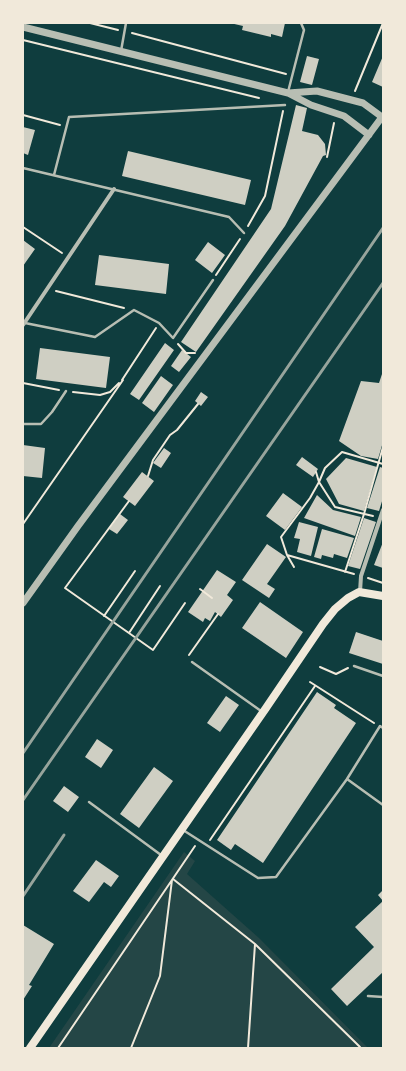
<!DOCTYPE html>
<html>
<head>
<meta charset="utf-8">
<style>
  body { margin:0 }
  #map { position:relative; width:406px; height:1071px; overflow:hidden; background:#0f3d3e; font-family:"Nunito Sans",sans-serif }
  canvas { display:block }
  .frame { position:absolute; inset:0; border:24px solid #f1e9da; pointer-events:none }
</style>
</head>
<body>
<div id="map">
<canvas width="406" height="1071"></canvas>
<div class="frame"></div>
</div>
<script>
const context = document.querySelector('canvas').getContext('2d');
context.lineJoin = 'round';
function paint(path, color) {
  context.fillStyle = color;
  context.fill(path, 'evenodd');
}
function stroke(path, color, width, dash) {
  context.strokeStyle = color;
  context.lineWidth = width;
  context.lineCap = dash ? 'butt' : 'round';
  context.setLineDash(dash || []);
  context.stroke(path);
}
paint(new Path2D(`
  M184,852L195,861L187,874L259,938L368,1048H49Z`), '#244646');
paint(new Path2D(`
  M230,23H285L282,37L271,34V37L242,30L243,26Z
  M307,56L319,59L312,85L300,82Z
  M383,56V87L372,82Z
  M296,105L307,108L302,131L318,135L325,144L326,155L323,156L285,226L196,352L181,342L271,209Z
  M23,127L35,130L28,155L23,153Z
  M128,151L251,180L245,205L122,176Z
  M23,240L35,249L23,266Z
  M208,242L225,255L212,273L195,260Z
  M99,255L169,264L166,294L95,285Z
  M165,343L174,350L139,400L130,394Z
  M40,348L110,357L106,388L36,379Z
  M182,350L191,357L179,372L171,366Z
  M383,371V442L378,459L361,456L339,441L361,381L379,383Z
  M161,376L173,385L154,412L142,403Z
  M201,392L208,397L201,406L195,401Z
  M23,445L45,448L42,478L23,476Z
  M164,448L171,453L161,468L153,463Z
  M302,457L318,469L313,477L296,465Z
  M346,458L377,467L364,511L339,504L326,479Z
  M380,467L383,468V498L379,511L367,508Z
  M142,472L154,481L135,506L123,497Z
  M283,493L302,507L285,530L266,516Z
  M317,495L333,510L361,517L355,536L304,518Z
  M120,514L128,520L117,534L109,529Z
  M364,518L376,522L360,569L348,566Z
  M299,522L318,527L311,556L297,552L300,539L294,538Z
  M322,529L354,538L347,558L334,554L333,558L322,555L321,559L314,557Z
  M383,542V568L374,565Z
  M267,544L286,557L267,584L275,589L269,598L242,580Z
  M217,570L236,582L227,595L233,600L221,617L215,612L210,621L205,618L203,622L188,612Z
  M260,602L303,632L286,658L242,628Z
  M356,632L383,641V664L349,653Z
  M317,692L336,705L334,708L356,723L263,863L235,844L231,850L217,840Z
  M226,696L239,705L220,732L207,723Z
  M97,739L113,750L101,768L85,757Z
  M154,767L173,781L139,828L120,814Z
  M64,786L79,797L68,812L53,801Z
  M96,860L119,876L111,887L104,882L89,902L73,891Z
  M383,890V901L378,895Z
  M383,901V972L347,1006L331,989L374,947L355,927Z
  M23,925L54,944L29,985L32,986L23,1000Z`), '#cfcfc3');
stroke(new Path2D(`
  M90,23L118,30
  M132,33L286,74
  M23,40L259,98
  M355,91L383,23
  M23,115L60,125
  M327,157L334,123
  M248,226L265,196L283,111
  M23,227L62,253
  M216,275L240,239
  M56,291L124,308
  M178,344L186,353H195
  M122,380L156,328
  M23,383L59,390
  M73,392L100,395L110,392L119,383
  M316,472L319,482L310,498L281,537L287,555L354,574
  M148,476L153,460L170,435L177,430L198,404
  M129,501L65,588L153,650L185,603
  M373,516L335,507L319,482L325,468L342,452L383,464
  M23,524L123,380
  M287,555L294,567
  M345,572L364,514L383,447
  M368,578L383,583
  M200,589L212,598
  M104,616L135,571
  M129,633L160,586
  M189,655L218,614
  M320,667L336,674L348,668
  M310,682L374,723
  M210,840L315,686
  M173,879L255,944L248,1048
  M255,944L360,1047L359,1048
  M58,1048L195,846
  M131,1048L160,976L172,880`), '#f1e9da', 2);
stroke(new Path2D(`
  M121,51L126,23
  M288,92L304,30L301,23
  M23,168L229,217L244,233
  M54,175L69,117L285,105
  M25,323L95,337L134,310L159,323L173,338L213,280
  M23,424H41L52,412L66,391
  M192,662L261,711
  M354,666L383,676
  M347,779L383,805
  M89,802L161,855
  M183,830L258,878L276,877L347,779L380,726L383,728
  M368,996L383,997`), '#b8beb3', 2.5);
stroke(new Path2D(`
  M23,325L114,189
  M360,592L361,576L383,510`), '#b8beb3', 4);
stroke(new Path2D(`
  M23,27L288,93L311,105L344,116L369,135
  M23,603L78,526L382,117L363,103L317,91L288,93`), '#b8beb3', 7);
stroke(new Path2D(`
  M30,1048L266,708L323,624L335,609L348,598L359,592L383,596`), '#f1e9da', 8);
stroke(new Path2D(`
  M23,753L383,228
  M23,800L383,283
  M23,896L64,835`), '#97a49c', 3);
</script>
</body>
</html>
